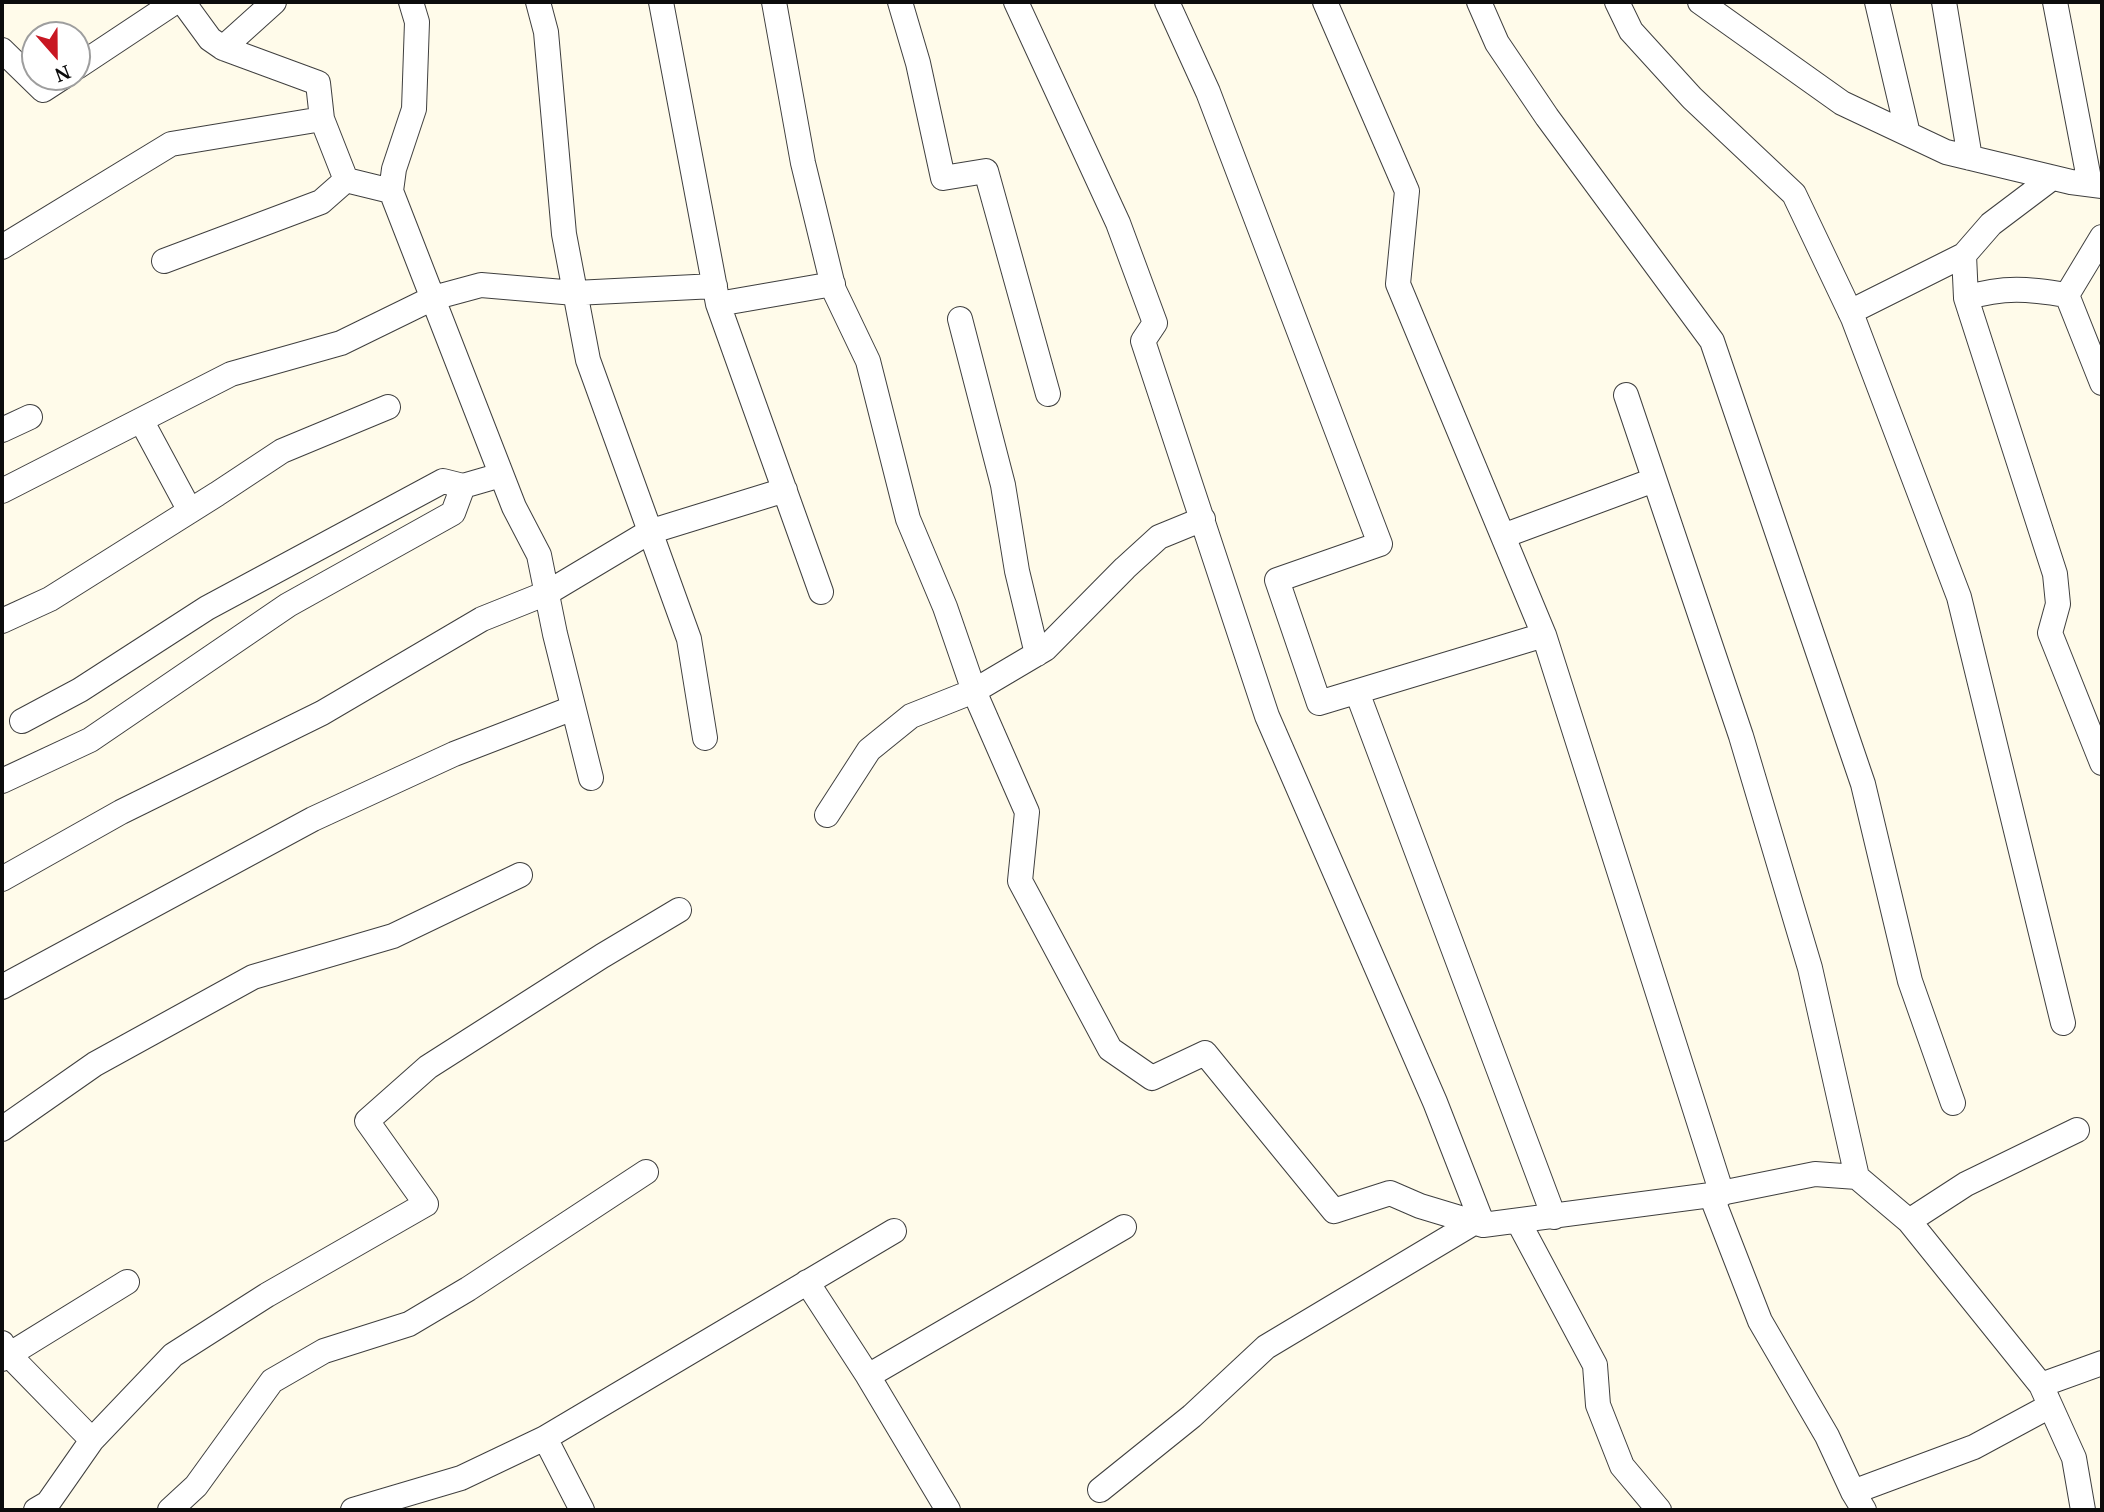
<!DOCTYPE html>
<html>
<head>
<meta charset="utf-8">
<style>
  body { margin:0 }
  #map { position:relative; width:2104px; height:1512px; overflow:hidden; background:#fffbea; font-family:"Noto Serif",serif }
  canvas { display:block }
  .frame { position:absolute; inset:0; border:4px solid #0c0c0c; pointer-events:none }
  .north { position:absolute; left:21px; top:21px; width:70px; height:70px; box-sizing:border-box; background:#fff; border:2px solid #9e9e9e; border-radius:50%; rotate:159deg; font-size:19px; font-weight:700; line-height:28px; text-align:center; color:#0c0c0c }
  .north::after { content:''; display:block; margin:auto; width:24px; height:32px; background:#c81722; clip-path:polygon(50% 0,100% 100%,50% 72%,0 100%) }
</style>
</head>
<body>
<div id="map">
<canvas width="2104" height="1512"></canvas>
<div class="frame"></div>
<div class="north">N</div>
</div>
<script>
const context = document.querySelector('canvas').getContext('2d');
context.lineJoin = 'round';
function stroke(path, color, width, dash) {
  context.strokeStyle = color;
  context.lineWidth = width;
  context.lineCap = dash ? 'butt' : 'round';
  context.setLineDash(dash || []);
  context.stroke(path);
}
const minor = new Path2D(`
  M183,2L210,39L223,48L318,83L322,119L346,180L391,191
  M411,2L417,22L414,109L394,169L391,191L514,507L539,555L555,634L591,778
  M538,2L546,32L564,234L588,360L689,639L705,738
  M661,2L718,304L821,592
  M774,2L803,163L834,290L868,361L908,519L945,607L974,691L1027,812L1020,881L1110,1049L1152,1078L1205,1053L1334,1211L1390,1193L1420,1206L1483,1225L1711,1195L1815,1174L1857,1177L1909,1221L2041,1385L2074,1458L2083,1510
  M900,2L918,63L943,178L986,171L1048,394
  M1016,2L1118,223L1155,323L1143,341L1267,716L1435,1102L1483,1225
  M1167,2L1208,92L1380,544L1277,580L1319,703L1544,635
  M1325,2L1407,191L1398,284L1544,635L1722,1194
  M1479,2L1497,43L1547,117L1712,341L1863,784L1910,981L1953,1103
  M1617,2L1631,31L1692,98L1794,194L1853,318L1959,597L2063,1023
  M1700,2L1842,103L1946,152L2071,182L2102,186
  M1877,2L1908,134
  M1944,2L1970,158
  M2055,2L2090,184
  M223,48L274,2
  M2,50L43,90L63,77
  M77,67L175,2
  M2102,237L2067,295L2102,383
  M2,247L171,144L322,119
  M1964,255L1966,298L2055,574L2058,604L2050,633L2102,763
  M164,261L321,202L346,180
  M1966,298C2004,286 2029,289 2067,295
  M718,304L833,284
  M1850,312L1964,255L1991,224L2052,178
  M960,319L1003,485L1017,571L1037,654
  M1626,395L1741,736L1810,968L1857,1177
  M141,420L190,511
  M2,430L30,417
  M2,491L231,374L341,343L433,298L481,285L575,293L715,286
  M1503,536L1654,480
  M2,621L50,599L217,494L282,451L388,407
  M1357,692L1554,1217
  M22,721L80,690L207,608L443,481L463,486L501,475
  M2,781L90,740L288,605L453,513L463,486
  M827,815L869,750L911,716L974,691L1045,649L1125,568L1159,537L1203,519
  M2,879L121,812L322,713L482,619L547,593L649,532L785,490
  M2,987L313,819L454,754L573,708
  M2,1129L95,1064L253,977L393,936L520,875
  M1711,1195L1760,1321L1827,1436L1853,1492L1864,1510
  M1518,1221L1595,1365L1598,1405L1622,1466L1659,1510
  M1909,1221L1966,1184L2077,1130
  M807,1282L868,1376L1124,1227
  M2,1343L8,1354L92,1440
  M2,1359L127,1282
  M868,1376L948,1510
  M2041,1385L2102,1363
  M545,1438L582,1510
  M1100,1490L1192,1416L1266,1347L1475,1222
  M1853,1492L1974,1447L2050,1406
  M36,1510L48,1503L92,1440L173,1355L267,1295L426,1204L367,1121L428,1067L602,956L679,910
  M170,1510L196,1486L272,1381L324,1351L409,1324L468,1289L646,1172
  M353,1510L461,1478L545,1438L894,1231`);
stroke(minor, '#3f3f3f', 26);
stroke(minor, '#fff', 24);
</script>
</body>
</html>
